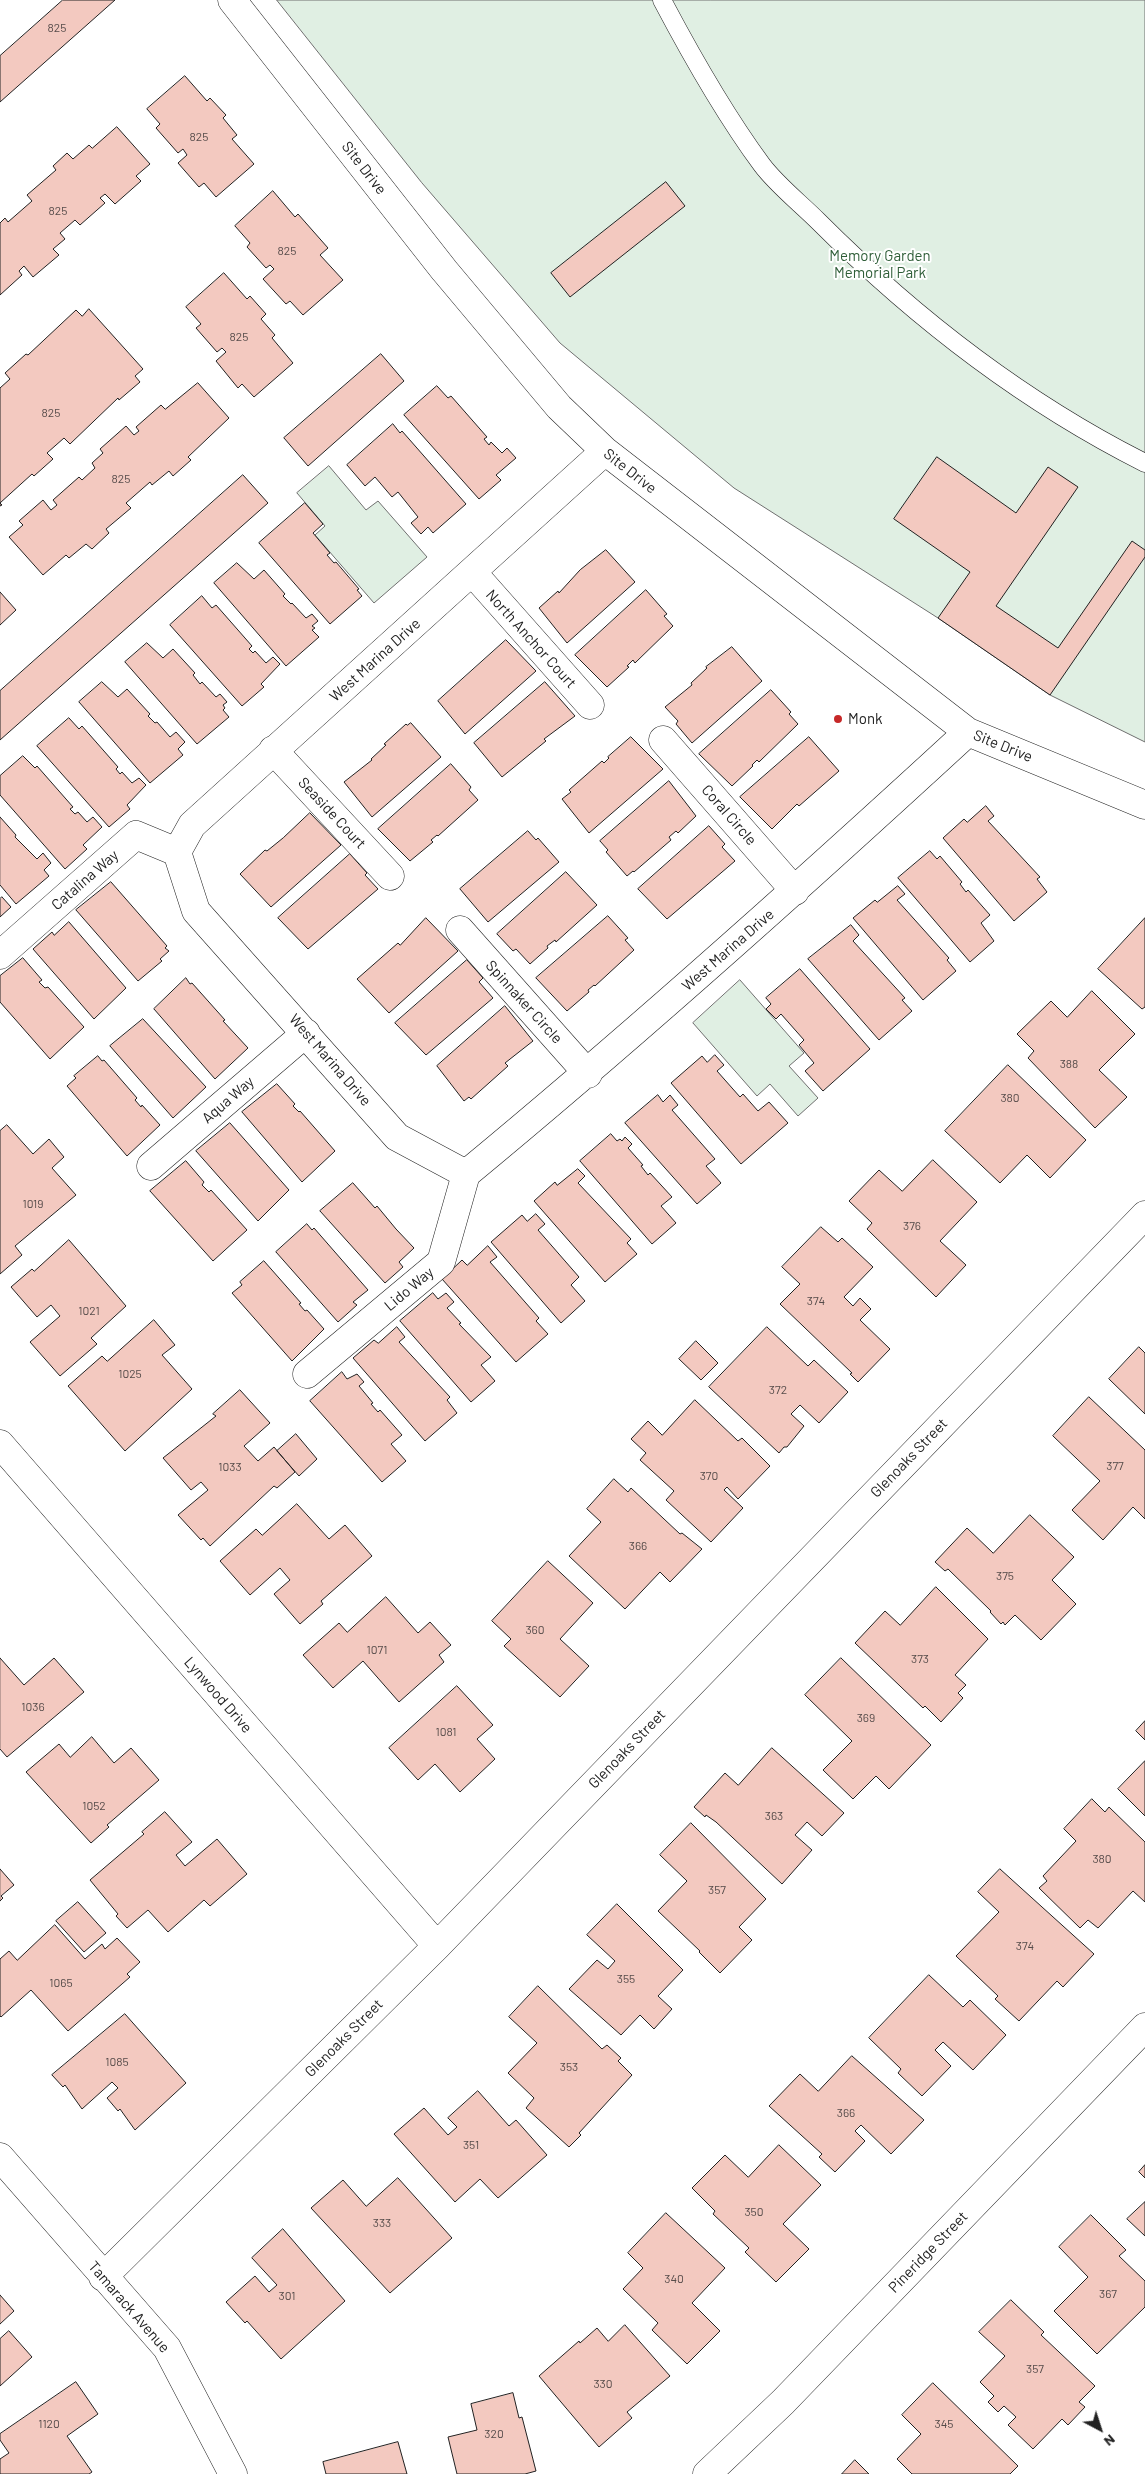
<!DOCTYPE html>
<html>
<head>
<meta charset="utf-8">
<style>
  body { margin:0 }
  #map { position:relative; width:1145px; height:2474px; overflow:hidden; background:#fff; font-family:Barlow,sans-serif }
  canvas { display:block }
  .north { position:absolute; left:1075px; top:2404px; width:50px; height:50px; -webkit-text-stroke:4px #fff; paint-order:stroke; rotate:140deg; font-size:14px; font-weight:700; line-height:20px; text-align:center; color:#222 }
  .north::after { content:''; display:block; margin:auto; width:18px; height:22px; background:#222; clip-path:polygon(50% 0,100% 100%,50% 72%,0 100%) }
</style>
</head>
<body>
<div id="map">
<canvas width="1145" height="2474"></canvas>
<div class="north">N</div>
</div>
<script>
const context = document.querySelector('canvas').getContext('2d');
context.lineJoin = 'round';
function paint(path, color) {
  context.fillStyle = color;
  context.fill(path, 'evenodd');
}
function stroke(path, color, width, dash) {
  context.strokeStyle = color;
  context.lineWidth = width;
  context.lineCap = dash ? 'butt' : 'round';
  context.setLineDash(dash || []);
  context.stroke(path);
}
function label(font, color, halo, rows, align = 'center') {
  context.font = font + ' Barlow,sans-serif';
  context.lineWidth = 4;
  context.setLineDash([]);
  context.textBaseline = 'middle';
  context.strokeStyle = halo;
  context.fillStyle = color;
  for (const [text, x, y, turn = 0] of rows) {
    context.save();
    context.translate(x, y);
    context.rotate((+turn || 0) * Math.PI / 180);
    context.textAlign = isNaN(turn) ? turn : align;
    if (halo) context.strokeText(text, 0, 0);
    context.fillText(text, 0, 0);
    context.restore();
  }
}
const green = new Path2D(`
  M277,0H1145V742L1050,695L938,618L734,488L560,343L422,183Z
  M329,466L366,510L378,501L427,557L374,603L315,535L325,526L297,493Z
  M740,980L804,1053L789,1066L818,1098L798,1116L770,1084L757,1096L693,1023Z`);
paint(green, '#e0efe3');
stroke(green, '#6f6f6f', 1);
const building = new Path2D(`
  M63,0H115L0,102V56Z
  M185,76L207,101L210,98L226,115L223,118L237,135L232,139L254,164L216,197L204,183L199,187L178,163L187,155L183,149L178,153L156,128L160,124L147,109Z
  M117,127L150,164L136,176L141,181L115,204L105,194L100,198L105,203L80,225L75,220L60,233L65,239L53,249L59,255L33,277L24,266L19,271L22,275L0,295V223L5,218L8,222L32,201L27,195L56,170L53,166L67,153L73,159L89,145L92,148Z
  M666,182L685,206L570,297L551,273Z
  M273,191L295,217L298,214L328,248L320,255L343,280L303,315L290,301L286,304L263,279L274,269L270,265L266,268L247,247L250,243L235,226Z
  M224,273L247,299L250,296L266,314L261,319L275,335L272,338L293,363L254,397L242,384L238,388L216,361L226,352L222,348L217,352L196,328L201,324L186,307Z
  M89,309L143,369L135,376L140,382L119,400L118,398L70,444L64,438L47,453L53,459L34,476L32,474L0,503L2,505L0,506V388L10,379L5,373L26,354L28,355L76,310L82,316Z
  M381,354L404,381L308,466L284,438Z
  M198,383L229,418L188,457L191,460L173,476L169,471L152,485L150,482L126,503L131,508L106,529L109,533L92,549L86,544L69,558L66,555L43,575L9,537L23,525L19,521L43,500L51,510L57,505L53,500L79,477L82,480L95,468L92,463L103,453L100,449L126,426L134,435L139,431L136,427L161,405L165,409Z
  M437,386L448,398L451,396L487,437L484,439L489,445L491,442L502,453L507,448L516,458L496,475L501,480L479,499L404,415Z
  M393,424L400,433L402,431L466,504L433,533L428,527L421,534L411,523L418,517L398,492L392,497L375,477L365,486L347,465Z
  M937,457L1016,513L1048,467L1078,487L996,606L1058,648L1132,541L1145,550V557L1050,695L938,618L970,572L894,519Z
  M243,475L268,503L0,740V691Z
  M305,503L323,524L313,533L330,553L327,555L334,563L336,562L359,589L357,590L362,596L330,624L259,543Z
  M606,550L635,582L567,643L539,608L558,591L559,593L580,570Z
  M237,563L254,579L264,570L285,594L283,596L291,604L292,603L306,618L312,614L318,621L312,626L315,628L312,630L319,637L286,666L214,583Z
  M646,590L667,614L664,616L673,626L635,663L633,660L627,666L629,667L607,687L575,655Z
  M0,592L16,610L0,625Z
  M202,596L212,608L216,605L252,646L249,649L253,653L255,651L266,663L273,657L280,664L261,684L264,687L242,706L170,625Z
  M506,640L536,671L465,734L438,701Z
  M147,643L163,658L173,649L195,673L193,675L200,684L202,682L216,697L220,694L227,702L223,705L225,708L223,710L229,717L197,744L125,662Z
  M732,647L762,681L692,743L676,724L678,721L665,707L692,685L691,683L707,668L706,667Z
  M102,682L118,697L127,689L150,714L148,716L155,723L157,722L170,737L176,732L185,742L178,749L183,755L150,783L79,702Z
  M545,682L575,716L544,739L546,741L502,777L474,743Z
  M771,690L791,712L789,714L798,724L759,762L757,760L752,765L753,766L732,786L699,754Z
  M69,718L79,729L82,726L118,767L116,769L120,774L122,772L132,783L139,778L146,785L127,805L130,809L109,827L37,746Z
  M411,723L441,757L372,817L344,782L372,760L371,759L386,745L384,744L406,724L407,725Z
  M631,737L663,769L589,833L562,799L571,792L569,790L602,761L604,763L609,758L608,757Z
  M809,737L839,771L799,806L797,804L772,829L740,797Z
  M23,756L35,768L37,766L73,807L70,809L75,814L78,812L87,822L93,817L102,827L83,845L87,849L65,869L0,795V776Z
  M451,764L471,787L469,790L478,800L438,836L437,835L431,840L433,842L410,861L378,829Z
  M669,781L696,816L678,833L676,831L669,837L671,840L634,872L633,871L627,876L606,852L608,850L600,841Z
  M986,806L994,816L988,821L1040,877L1037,879L1047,892L1014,921L943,838L964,819L967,822Z
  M310,813L341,845L271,907L240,874L265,850L267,851L283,838Z
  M0,817L16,835L15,837L37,859L43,853L51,863L44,870L49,876L16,904L0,885Z
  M709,826L725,844L722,847L735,861L667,919L638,889Z
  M528,831L536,840L538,838L559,862L488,922L460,889Z
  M930,851L937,859L940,856L962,882L960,884L966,892L968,890L990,915L981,923L994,941L970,962L898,878Z
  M350,854L367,873L365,875L378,889L308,949L278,918Z
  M566,872L597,905L556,942L555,940L547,946L548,948L530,964L516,949L513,951L497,934Z
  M111,882L167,946L165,948L169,951L160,959L162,961L138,981L76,910Z
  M898,886L905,894L897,900L949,958L947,960L956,971L923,1000L853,918L875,900L877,902Z
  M2,897L11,907L0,917V899Z
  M608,916L628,938L625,940L634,950L595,986L594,985L588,990L589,992L567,1011L536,978Z
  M426,918L458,951L389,1013L357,979L398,943L400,945Z
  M1145,918V1007L1142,1009L1098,969Z
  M69,922L126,988L94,1019L33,949L52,932L54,935Z
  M851,925L859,935L853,941L905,998L902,1000L912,1011L879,1040L808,959Z
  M23,958L42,980L39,982L45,988L48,987L84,1027L50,1059L0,1002V976Z
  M467,960L483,978L479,982L493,998L426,1055L395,1023Z
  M800,969L870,1049L823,1091L805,1071L814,1063L799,1045L804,1040L781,1014L776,1019L766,1009L771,1004L766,998Z
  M186,978L190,984L192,983L225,1020L223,1021L248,1048L215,1079L154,1009Z
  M1092,991L1135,1034L1099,1070L1127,1097L1095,1128L1028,1058L1034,1051L1017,1034L1051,1001L1067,1017Z
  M505,1006L533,1041L505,1063L508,1066L471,1099L469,1097L464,1101L437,1066Z
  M143,1019L206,1087L173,1118L110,1046Z
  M715,1055L724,1065L717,1071L740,1097L743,1094L758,1111L769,1102L788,1123L741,1164L671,1083L702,1056L707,1062Z
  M98,1056L102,1061L104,1060L137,1098L135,1100L141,1107L142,1105L160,1125L127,1156L67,1086L76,1078L74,1076Z
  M1008,1065L1086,1140L1050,1178L1027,1155L1000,1183L945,1131Z
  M277,1084L295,1104L293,1106L299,1112L300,1111L335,1151L302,1182L242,1112Z
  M658,1095L663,1102L670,1095L678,1105L672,1110L715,1159L706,1166L721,1183L697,1204L625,1123Z
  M230,1123L289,1190L258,1221L196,1151Z
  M7,1125L33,1154L49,1139L64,1157L52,1168L76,1195L15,1246L22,1255L0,1274V1131Z
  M611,1134L617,1141L620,1139L622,1141L625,1137L632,1144L628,1148L643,1165L641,1166L648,1175L650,1173L672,1197L661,1206L676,1223L652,1244L580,1161Z
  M933,1160L977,1202L940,1241L966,1265L936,1297L867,1229L872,1223L849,1201L879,1170L902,1191Z
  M186,1161L204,1182L202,1185L209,1192L211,1190L247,1230L213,1261L150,1191Z
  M578,1169L585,1176L578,1183L631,1239L627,1243L637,1254L605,1282L534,1201L555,1182L557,1185Z
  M353,1183L375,1208L377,1206L396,1229L414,1248L399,1262L403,1267L385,1283L320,1211Z
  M536,1214L545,1224L538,1230L579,1277L571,1285L585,1301L561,1323L491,1242L522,1215L527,1221Z
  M307,1224L312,1230L314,1228L368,1290L353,1302L357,1305L338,1322L276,1252Z
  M821,1227L838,1242L842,1238L873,1267L844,1297L853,1306L860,1298L871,1309L860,1320L890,1349L858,1382L850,1374L852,1373L780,1304L800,1284L782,1267Z
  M69,1240L126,1306L91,1338L97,1344L60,1376L30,1342L60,1316L51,1305L37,1317L11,1287L32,1269L34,1271Z
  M488,1246L497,1257L490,1262L539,1318L536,1321L548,1334L516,1362L442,1279L462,1260L467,1265Z
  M264,1261L301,1303L299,1304L305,1311L307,1310L324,1329L292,1361L232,1293L242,1285L240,1282Z
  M433,1293L438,1299L446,1293L454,1302L447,1308L461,1323L459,1324L491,1357L481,1365L495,1381L471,1402L400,1321Z
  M154,1320L175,1345L162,1355L192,1389L125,1451L68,1386L102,1356L107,1361Z
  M397,1327L405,1337L399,1342L450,1397L447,1400L457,1413L425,1441L353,1358L374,1340L378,1343Z
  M767,1327L808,1366L814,1360L848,1392L819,1423L800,1405L791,1414L804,1426L787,1447H784L779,1453L709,1387Z
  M696,1341L718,1363L701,1380L679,1359Z
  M1139,1347L1145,1353V1414L1109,1379Z
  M342,1372L347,1379L357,1374L364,1382L359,1386L373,1403L371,1404L378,1412L380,1410L402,1435L391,1444L406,1461L382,1482L310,1401Z
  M240,1390L270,1423L244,1446L258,1461L274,1447L295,1472L277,1488L274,1486L210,1546L203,1538L201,1540L178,1515L208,1490L201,1482L191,1490L163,1458L216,1416L213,1414Z
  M1089,1397L1145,1450V1519L1133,1507L1103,1540L1072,1510L1100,1481L1053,1436Z
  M695,1400L738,1441L742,1438L770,1466L738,1499L727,1487L724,1490L743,1508L711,1542L666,1500L674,1491L640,1460L646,1453L631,1439L648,1421L662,1435Z
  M296,1434L317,1459L299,1476L277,1451Z
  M614,1479L628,1492L631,1488L680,1534L682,1533L702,1549L670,1582L660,1572L625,1609L569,1556L601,1522L587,1509Z
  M297,1504L329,1539L345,1525L372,1556L321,1601L323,1604L300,1624L274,1594L290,1580L280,1568L250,1595L220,1561L256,1529L262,1535Z
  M1030,1515L1074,1557L1052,1580L1076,1604L1041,1640L1015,1615L1005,1625L1003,1622L1001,1624L990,1612L991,1611L948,1569L945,1571L935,1562L967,1528L993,1553Z
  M548,1561L593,1603L560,1639L589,1666L560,1697L504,1646L511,1639L492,1621Z
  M936,1587L988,1639L955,1675L966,1685L958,1693L963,1698L941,1722L925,1706L923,1708L855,1643L885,1611L900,1625Z
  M386,1597L418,1633L430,1622L451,1645L439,1655L444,1662L399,1702L363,1661L333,1688L303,1655L339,1623L347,1632Z
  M0,1658L24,1685L54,1658L84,1692L7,1757L0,1749Z
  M841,1658L931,1745L889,1789L876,1776L853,1799L823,1770L852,1741L805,1695Z
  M457,1686L493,1725L477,1739L495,1759L460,1792L435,1764L418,1780L389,1748Z
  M1145,1721V1740L1136,1731Z
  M92,1737L114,1763L131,1748L159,1780L107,1825L109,1827L91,1843L26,1772L59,1744L70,1757Z
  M772,1748L844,1813L822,1836L807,1822L795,1835L812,1850L782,1884L716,1822L706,1815L705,1817L694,1807L725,1773L738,1785Z
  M1145,1761V1816L1118,1789Z
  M1092,1799L1105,1812L1109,1807L1145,1842V1902L1133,1891L1098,1928L1088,1920L1080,1928L1039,1888L1047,1881L1043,1876L1076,1841L1064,1829Z
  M165,1812L192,1842L176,1855L185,1866L217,1839L247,1874L210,1906L204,1900L168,1932L148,1910L127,1928L116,1916L118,1914L90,1880L144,1834L142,1832Z
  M691,1823L766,1899L739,1927L752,1940L720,1973L699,1952L700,1951L658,1911L687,1881L660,1855Z
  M0,1869L14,1885L1,1896L3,1898L0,1901Z
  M1000,1869L1094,1954L1063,1987L1057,1981L1019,2021L995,1999L998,1996L956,1956L999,1912L978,1892Z
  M78,1902L106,1933L84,1952L56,1921Z
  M617,1904L683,1970L658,1996L672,2009L654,2029L640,2015L621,2035L569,1989L597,1960L608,1969L615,1961L587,1935Z
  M55,1925L85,1959L102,1944L105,1949L117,1938L140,1962L127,1974L130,1977L68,2031L31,1990L1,2017L0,2016V1959L9,1951L17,1960Z
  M929,1975L963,2007L970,2000L1006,2035L973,2070L943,2042L935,2050L951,2066L922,2096L898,2073L901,2069L869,2038Z
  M538,1986L602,2049L607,2045L621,2058L618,2061L632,2075L579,2133L581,2135L569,2147L526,2108L534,2098L508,2073L537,2043L509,2017Z
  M125,2014L186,2083L135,2130L120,2109L118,2111L107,2098L118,2088L112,2082L82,2109L65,2085L63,2087L52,2075Z
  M852,2056L924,2120L891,2154L861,2125L855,2131L865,2141L835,2172L819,2157L822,2154L769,2106L800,2074L818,2091Z
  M478,2091L509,2126L516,2120L547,2155L498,2198L480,2179L455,2202L394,2134L424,2108L448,2135L457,2127L448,2118Z
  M779,2145L821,2185L783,2224L809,2249L776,2282L745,2252L749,2248L713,2214L715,2211L692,2188L725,2155L748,2177Z
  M1145,2165V2178L1139,2172Z
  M398,2178L452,2238L390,2293L311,2208L343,2180L366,2206Z
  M1145,2202V2236L1127,2219Z
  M666,2213L725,2268L692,2303L720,2331L687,2364L652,2330L658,2323L623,2289L643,2268L628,2253Z
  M1091,2215L1126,2250L1119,2256L1145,2281V2307L1097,2354L1054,2311L1088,2277L1059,2247Z
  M283,2229L345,2301L281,2359L247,2321L245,2323L226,2302L255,2276L269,2292L277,2285L252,2258Z
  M0,2295L14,2311L0,2324Z
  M1011,2300L1044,2332L1041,2335L1095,2386L1079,2402L1085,2407L1068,2425L1062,2419L1033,2449L1008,2425L1016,2417L1004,2406L998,2412L988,2402L994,2396L980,2382L1005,2356L979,2332Z
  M625,2325L670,2376L627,2412L632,2418L599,2447L539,2376L579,2341L580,2343L597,2328L608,2341Z
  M9,2331L32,2357L0,2386V2339Z
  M76,2382L98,2414L67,2436L92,2472L89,2474H0V2459L9,2453L0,2440V2434Z
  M933,2383L1018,2466L1010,2474H912L897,2459L921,2434L902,2415Z
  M513,2393L519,2418L522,2417L536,2471L525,2474H457L448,2437L477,2430L471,2404Z
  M398,2442L407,2474H326L323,2462Z
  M855,2460L869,2474H842Z`);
paint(building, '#f3c9c0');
stroke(building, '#222', 1);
const lane = new Path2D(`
  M662,0C691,55 725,115 762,165C777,185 800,203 818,221C913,316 1024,402 1145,463`);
const street = new Path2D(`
  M232,0L444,270L559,407L605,451L968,732L1145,805
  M605,451L192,825L177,852L196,911L397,1137L466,1174C638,1032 804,883 968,732
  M473,573L590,705
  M663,740L795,891
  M273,750L390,876
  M460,930L588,1074
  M0,955L136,835L177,852
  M151,1166L306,1033
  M307,1374L441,1262L466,1174
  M0,1444L437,1946
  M0,2157L167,2348L233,2474
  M103,2277L437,1946L1145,1215
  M707,2474L783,2402L1145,2027`);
stroke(lane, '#222', 19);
stroke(street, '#222', 29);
stroke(lane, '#fff', 18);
stroke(street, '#fff', 28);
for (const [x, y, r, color] of [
  [838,719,5,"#c62828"]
]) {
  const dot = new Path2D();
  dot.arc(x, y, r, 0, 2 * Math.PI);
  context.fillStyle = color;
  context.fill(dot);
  stroke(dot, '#fff', 2);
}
label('12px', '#564c4a', null, [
  ["825",57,28],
  ["825",199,137],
  ["825",58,211],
  ["825",287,251],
  ["825",239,337],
  ["825",51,413],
  ["825",121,479],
  ["388",1069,1064],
  ["380",1010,1098],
  ["1019",33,1204],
  ["376",912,1226],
  ["374",816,1301],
  ["1021",89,1311],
  ["1025",130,1374],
  ["372",778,1390],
  ["377",1115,1466],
  ["1033",230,1467],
  ["370",709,1476],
  ["366",638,1546],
  ["375",1005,1576],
  ["360",535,1630],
  ["1071",377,1650],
  ["373",920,1659],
  ["1036",33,1707],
  ["369",866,1718],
  ["1081",446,1732],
  ["1052",94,1806],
  ["363",774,1816],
  ["380",1102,1859],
  ["357",717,1890],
  ["374",1025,1946],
  ["355",626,1979],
  ["1065",61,1983],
  ["1085",117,2062],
  ["353",569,2067],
  ["366",846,2113],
  ["351",471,2145],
  ["350",754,2212],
  ["333",382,2223],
  ["340",674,2279],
  ["367",1108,2294],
  ["301",287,2296],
  ["357",1035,2369],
  ["330",603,2384],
  ["1120",49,2424],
  ["345",944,2424],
  ["320",494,2434]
]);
label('15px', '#222', '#fff', [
  ["Site Drive",364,168,52],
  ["Site Drive",630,471,38],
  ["North Anchor Court",531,639,48],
  ["West Marina Drive",375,660,-42],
  ["Site Drive",1003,746,22],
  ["Seaside Court",332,813,47],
  ["Coral Circle",729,815,49],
  ["Catalina Way",85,880,-41],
  ["West Marina Drive",728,950,-41],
  ["Spinnaker Circle",524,1002,48],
  ["West Marina Drive",330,1060,49],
  ["Aqua Way",228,1100,-41],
  ["Lido Way",409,1289,-40],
  ["Glenoaks Street",909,1458,-46],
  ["Lynwood Drive",218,1695,49],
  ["Glenoaks Street",627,1749,-46],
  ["Glenoaks Street",344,2038,-45],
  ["Pineridge Street",928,2252,-46],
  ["Tamarack Avenue",129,2307,49]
]);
label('15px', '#2f5e38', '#fff', [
  ["Memory Garden",880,256],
  ["Memorial Park",880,273]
]);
label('15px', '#222', '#fff', [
  ["Monk",848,719]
], 'left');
</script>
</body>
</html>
